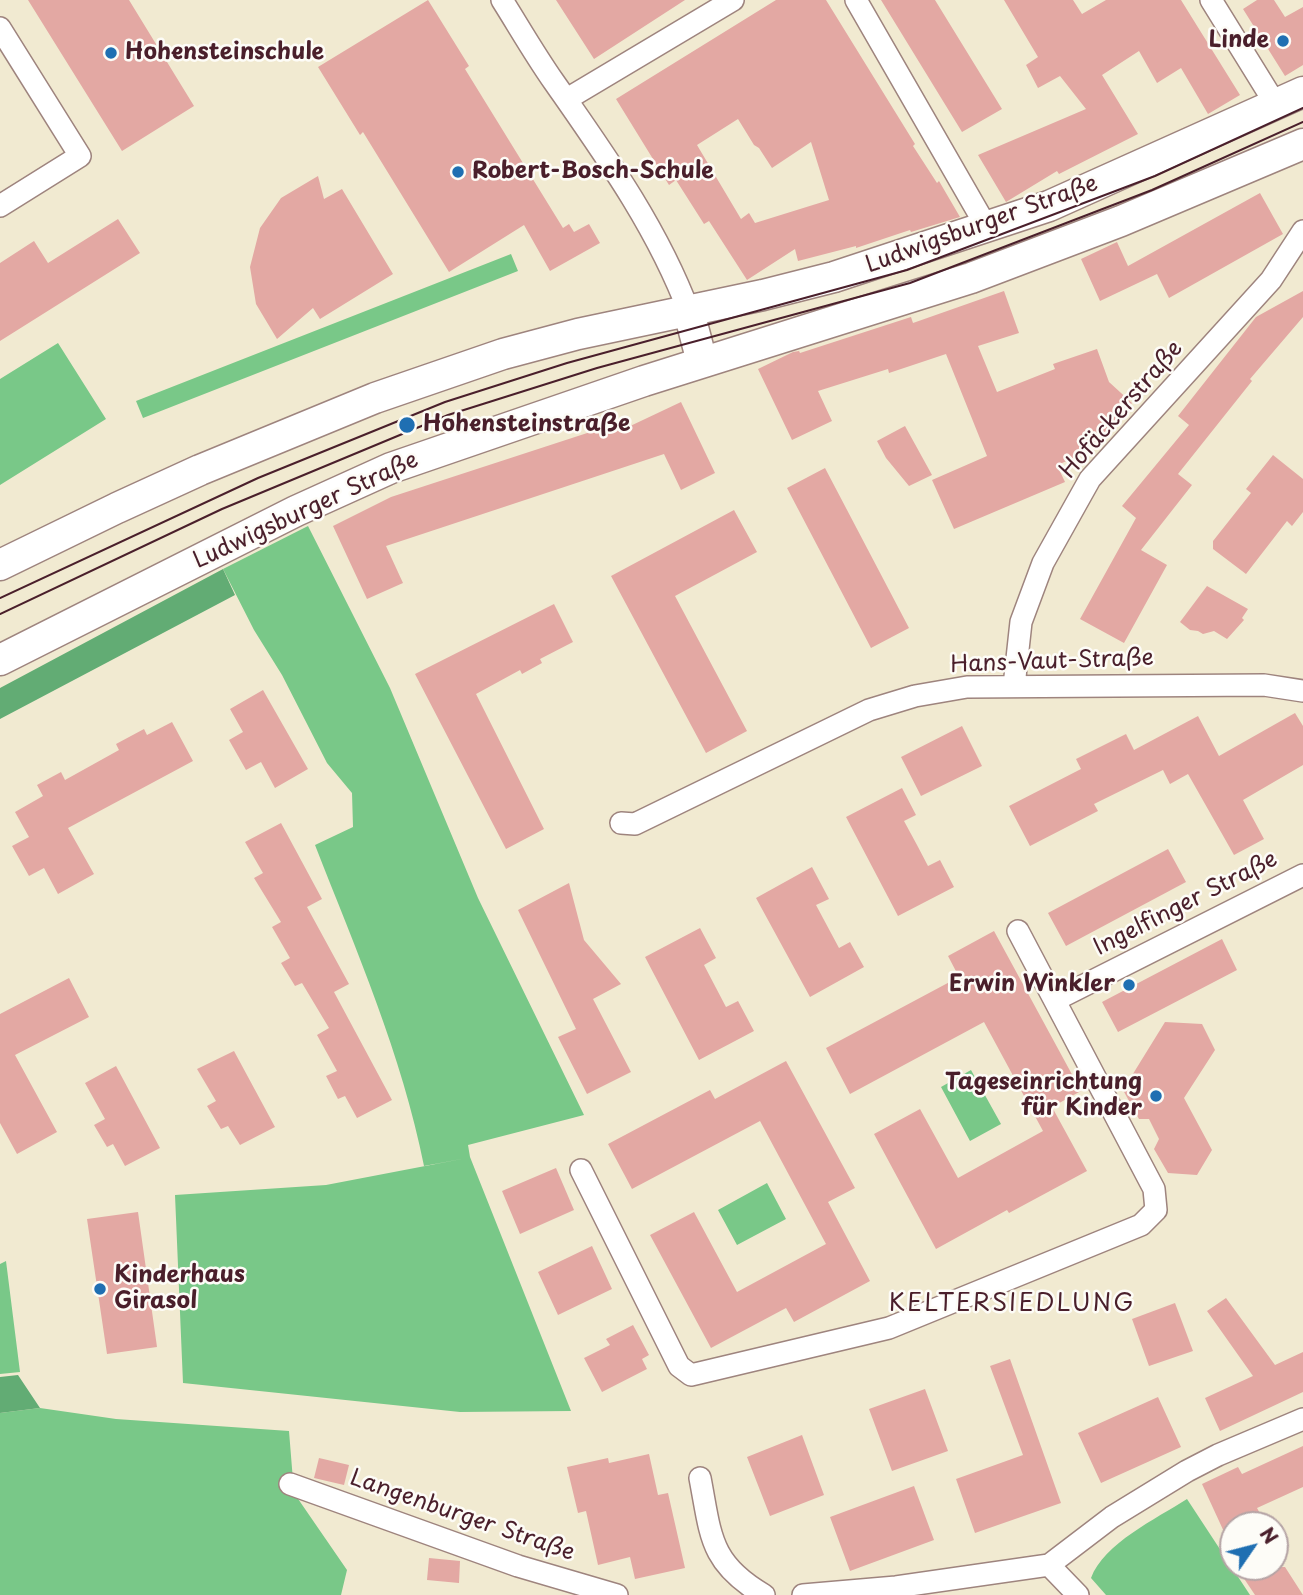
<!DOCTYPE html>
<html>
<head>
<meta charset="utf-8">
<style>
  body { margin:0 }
  #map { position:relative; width:1303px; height:1595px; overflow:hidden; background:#f1ead1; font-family:"Playpen Sans",sans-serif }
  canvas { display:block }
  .north { position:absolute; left:1219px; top:1511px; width:70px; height:70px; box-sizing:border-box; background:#fdfcf7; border:2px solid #b5a4a5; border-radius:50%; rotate:55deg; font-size:19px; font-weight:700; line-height:28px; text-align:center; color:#4a1f2b }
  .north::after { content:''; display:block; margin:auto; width:24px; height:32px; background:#1f6fb2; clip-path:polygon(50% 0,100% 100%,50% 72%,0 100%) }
</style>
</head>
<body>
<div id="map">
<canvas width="1303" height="1595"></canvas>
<div class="north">N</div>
</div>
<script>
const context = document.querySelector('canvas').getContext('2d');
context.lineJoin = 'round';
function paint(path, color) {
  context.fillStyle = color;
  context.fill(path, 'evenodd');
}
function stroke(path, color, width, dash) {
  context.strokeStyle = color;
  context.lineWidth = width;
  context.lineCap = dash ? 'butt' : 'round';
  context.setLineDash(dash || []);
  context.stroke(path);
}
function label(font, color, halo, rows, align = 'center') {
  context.font = font + ' "Playpen Sans",sans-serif';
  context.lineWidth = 5;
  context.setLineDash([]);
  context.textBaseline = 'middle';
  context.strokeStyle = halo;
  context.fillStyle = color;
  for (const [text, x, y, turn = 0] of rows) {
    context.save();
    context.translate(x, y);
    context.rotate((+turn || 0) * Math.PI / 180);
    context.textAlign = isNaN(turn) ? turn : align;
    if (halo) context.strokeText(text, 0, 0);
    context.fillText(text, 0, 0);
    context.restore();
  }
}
paint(new Path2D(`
  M511,254L518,271L143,418L136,401Z
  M58,343L106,419L0,485V379Z
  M308,526L390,688L478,898L584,1115L468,1145L470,1157L571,1411L460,1412L183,1383L175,1195L326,1185L467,1158L424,1166C402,1055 356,950 315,845L353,827L352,793L327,763L282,675L254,630L223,569Z
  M971,1070L1001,1124L970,1141L941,1087Z
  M767,1183L786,1219L737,1245L718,1210Z
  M6,1261L20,1372L0,1374V1264Z
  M40,1408L116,1419L289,1431L294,1493L347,1570L341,1595H0V1413Z
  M1187,1499L1250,1595H1106L1091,1578C1104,1543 1156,1519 1187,1499Z`), '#79c888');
paint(new Path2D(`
  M223,569L235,595L0,719V688Z
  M18,1375L40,1408L0,1413V1377Z`), '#62ac74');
paint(new Path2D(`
  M28,0H129L194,106L122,151Z
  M428,0L469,66L465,69L563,228L569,224L574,232L589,224L600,243L550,271L524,225L449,272L363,132L360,135L318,67Z
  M556,0H685L594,59Z
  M776,0H826L915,144L913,146L937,183L939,181L960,217L911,232L910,230L856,248V246L798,261L795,249L747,280L709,221L704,224L676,180L669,185L616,99ZM738,119L754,145L759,148L772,168L811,142L829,200L755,223L749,213L741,219L697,145Z
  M881,0H935L1002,109L962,132Z
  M1004,0H1073L1082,14L1106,0H1181L1240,95L1208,114L1181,68L1157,83L1139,51L1102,75L1138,134L1059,174L1057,171L1006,202L978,155L1086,109L1060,76L1038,88L1026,65L1038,57Z
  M1257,0H1274L1285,17L1303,7V65L1285,76L1243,9Z
  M318,176L324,199L342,189L393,274L320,319L313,308L277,339L256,304L250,267L260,228L281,198Z
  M1260,193L1283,234L1169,298L1157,274L1100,301L1081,259L1117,242L1128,266Z
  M118,219L140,253L0,341V263L34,241L48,263Z
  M1004,291L1019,333L978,346L997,392L1055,369L1053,364L1097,349L1109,382L1132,403L1084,454L1057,465L1065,482L954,529L932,480L987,456L946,354L889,373L888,369L818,391L832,421L792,440L758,369L793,352L799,351L800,353L911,317L913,323Z
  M1303,291V317L1250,379L1252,381L1178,474L1192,485L1141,550L1167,565L1124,643L1080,619L1136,518L1122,506L1189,425L1178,416L1256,317Z
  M681,402L715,473L681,490L664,454L386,546L403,583L367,599L333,526L391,497L624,421L626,428Z
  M905,426L932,475L909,486L886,458L877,441Z
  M1273,455L1303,479V512L1292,526L1287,521L1246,574L1213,549V541L1251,493L1246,489Z
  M825,468L909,628L871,648L787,488Z
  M734,510L757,552L675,596L747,731L706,753L611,576Z
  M1207,586L1248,609L1242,618L1244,620L1227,639L1214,631L1203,634L1198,631L1190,630L1180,622Z
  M554,604L573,642L540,659L542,663L522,674L520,670L476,694L544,829L506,849L415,674Z
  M263,690L308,769L275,788L261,762L246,770L229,740L243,732L230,709Z
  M1295,713L1303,726V765L1243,800L1264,839L1234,855L1188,774L1170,784L1163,770L1094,804L1098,811L1030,846L1009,806L1081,769L1076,759L1126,734L1134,750L1198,716L1219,756Z
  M172,722L193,761L68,828L94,874L58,894L44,868L29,876L12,846L29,837L15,812L43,796L37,785L61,772L65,780L119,750L116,744L144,729L147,735Z
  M962,726L982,766L921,796L901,757Z
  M902,788L916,815L904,821L917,845L928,866L940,860L954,887L898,916L846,817Z
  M281,823L322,899L307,907L349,984L334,992L392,1100L357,1118L345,1096L338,1099L326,1076L337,1071L317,1035L329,1028L302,983L295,986L281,963L290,958L272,927L281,922L254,878L263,873L245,842Z
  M1168,849L1186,882L1066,946L1048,913Z
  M812,867L829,899L816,905L839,948L850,942L864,967L810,997L756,898Z
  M569,883L584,940L621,984L593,999L631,1072L587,1094L558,1037L576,1029L518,910Z
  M700,928L716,958L704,965L726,1007L738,1001L754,1031L699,1060L645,957Z
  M994,931L1081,1091L1052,1107L1087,1171L1009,1213L1007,1210L936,1249L874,1134L920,1109L958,1178L1043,1131L984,1022L850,1094L826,1048L959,977L948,956Z
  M1222,939L1237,970L1118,1032L1102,1002Z
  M69,978L89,1017L15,1055L57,1132L17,1154L0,1123V1014Z
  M1165,1022L1202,1024L1215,1050L1184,1098L1212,1150L1197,1175L1168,1173L1154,1149L1159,1139L1149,1119H1139L1123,1090Z
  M234,1051L275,1127L240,1145L228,1126L221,1129L207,1106L216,1101L197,1069Z
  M786,1061L855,1188L828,1202L870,1281L794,1322L786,1308L711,1348L650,1235L694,1212L737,1292L826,1244L760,1121L632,1189L608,1144L710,1090L715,1099Z
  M116,1066L160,1148L125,1166L113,1144L107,1147L94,1125L105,1119L85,1083Z
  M556,1168L574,1210L520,1234L502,1191Z
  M138,1212L157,1347L107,1354L87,1219Z
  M592,1246L612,1289L558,1315L538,1272Z
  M1226,1298L1275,1365L1303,1352V1392L1220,1431L1205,1398L1253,1376L1207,1311Z
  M1175,1303L1193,1351L1149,1366L1132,1319Z
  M633,1325L649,1355L642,1359L647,1369L602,1392L584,1358L610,1345L606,1339Z
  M1010,1359L1061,1503L975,1533L956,1479L1023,1455L990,1366Z
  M925,1389L948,1451L892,1471L869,1409Z
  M1158,1397L1181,1447L1101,1483L1078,1433Z
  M802,1435L824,1495L770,1516L747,1457Z
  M1303,1446V1487L1257,1508L1262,1517L1245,1525H1233V1531L1225,1534L1202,1484L1238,1467L1242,1474Z
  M649,1454L658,1495L668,1493L685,1568L635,1579L630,1557L598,1565L586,1511L578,1513L567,1467L608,1458L609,1463Z
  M319,1458L349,1465L344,1485L314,1478Z
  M914,1486L934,1540L850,1571L830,1517Z
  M429,1558L460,1561L459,1583L427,1580Z
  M1258,1567H1285L1303,1595H1255L1243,1577Z`), '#e3a8a3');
const minor = new Path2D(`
  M502,0C519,27 535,55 554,82C605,155 657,227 689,312
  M856,0L986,226
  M1211,0L1276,105
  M0,28L80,156L0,206
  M567,99L733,0
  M1014,686L1021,622L1043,563L1090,479L1271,280L1303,231
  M621,823L635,824L869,710L915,696L967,687L1264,685L1303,691
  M1055,1000L1303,875
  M581,1170L679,1366L691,1375L889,1328L1141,1225L1156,1210L1154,1189L1018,931
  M700,1478C711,1535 709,1563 764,1595
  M290,1484L518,1566L617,1595
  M1049,1565L1078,1595
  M803,1595L896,1587L1049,1565L1112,1517L1187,1471L1218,1455L1303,1419`);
const secondary = new Path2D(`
  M689,312L702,362
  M0,565L117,508L200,470L375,398L503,354L578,334L763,295L834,277L1049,206L1303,92
  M0,660L296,511L391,468L644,381L971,278L1121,221L1303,144`);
stroke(minor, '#9e847e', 24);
stroke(secondary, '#9e847e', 33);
stroke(minor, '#fff', 21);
stroke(secondary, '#fff', 30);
stroke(new Path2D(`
  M0,598L258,478L445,402L567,363L907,270L1155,176L1303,108
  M0,614L222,509L448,415L597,368L910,283L1152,190L1303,122`), '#4a1f2b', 2);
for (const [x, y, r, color] of [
  [1283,41,7,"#1f6fb2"],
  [111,53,7,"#1f6fb2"],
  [458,172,7,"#1f6fb2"],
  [407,425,9,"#1f6fb2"],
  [1129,985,7,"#1f6fb2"],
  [1156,1096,7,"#1f6fb2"],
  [100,1289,7,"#1f6fb2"]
]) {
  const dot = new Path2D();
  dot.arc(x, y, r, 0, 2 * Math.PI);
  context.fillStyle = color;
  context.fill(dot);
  stroke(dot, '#fdfcf7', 2.5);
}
label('bold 23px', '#4a1f2b', '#fdfcf7', [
  ["Linde",1269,41,"right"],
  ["Hohensteinschule",125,53],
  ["Robert-Bosch-Schule",472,172],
  ["Hohensteinstraße",423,425],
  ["Erwin Winkler",1115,985,"right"],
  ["Tageseinrichtung",1142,1083,"right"],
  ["für Kinder",1142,1109,"right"],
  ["Kinderhaus",114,1276],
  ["Girasol",114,1302]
], 'left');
label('23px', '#4a1f2b', '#fdfcf7', [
  ["Ludwigsburger Straße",982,225,-20],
  ["Hofäckerstraße",1122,410,-49],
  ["Ludwigsburger Straße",306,511,-25],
  ["Hans-Vaut-Straße",1052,662,-2],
  ["Ingelfinger Straße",1186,904,-27],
  ["Langenburger Straße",462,1516,19]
]);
context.letterSpacing = '2px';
label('24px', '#4a1f2b', '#fdfcf7', [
  ["KELTERSIEDLUNG",1012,1304]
]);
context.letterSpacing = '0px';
</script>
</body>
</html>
